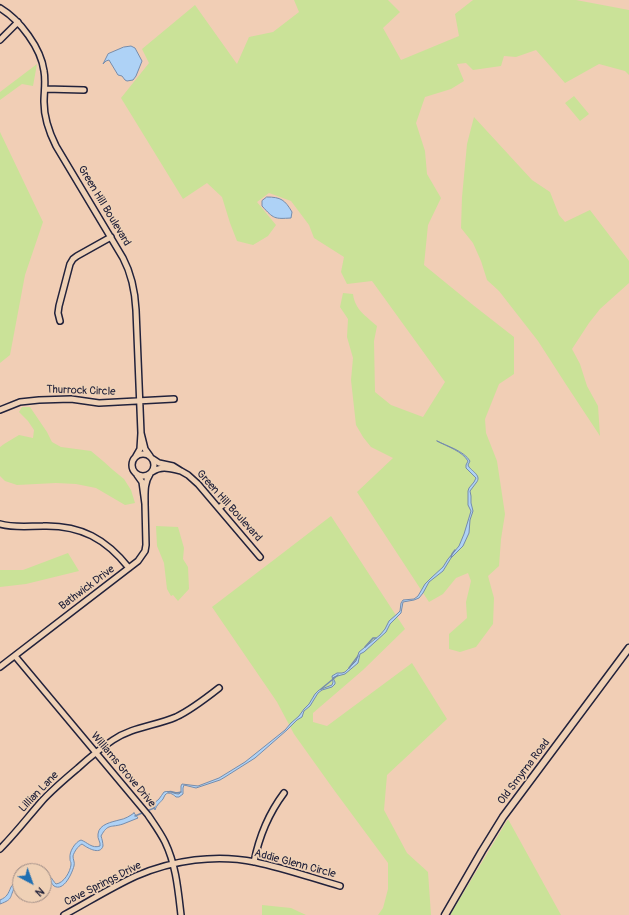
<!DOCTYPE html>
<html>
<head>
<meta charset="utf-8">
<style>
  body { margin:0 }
  #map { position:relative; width:629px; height:915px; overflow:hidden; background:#f1ceb5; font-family:Pangolin,sans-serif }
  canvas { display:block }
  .north { position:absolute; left:12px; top:863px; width:40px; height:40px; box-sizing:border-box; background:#efd1b6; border:1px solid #9d8b85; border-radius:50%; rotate:139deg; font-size:11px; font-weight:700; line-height:16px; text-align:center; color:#22223b }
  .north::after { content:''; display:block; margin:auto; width:14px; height:18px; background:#1f6fb2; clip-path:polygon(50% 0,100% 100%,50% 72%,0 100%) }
</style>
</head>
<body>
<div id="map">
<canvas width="629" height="915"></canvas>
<div class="north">N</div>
</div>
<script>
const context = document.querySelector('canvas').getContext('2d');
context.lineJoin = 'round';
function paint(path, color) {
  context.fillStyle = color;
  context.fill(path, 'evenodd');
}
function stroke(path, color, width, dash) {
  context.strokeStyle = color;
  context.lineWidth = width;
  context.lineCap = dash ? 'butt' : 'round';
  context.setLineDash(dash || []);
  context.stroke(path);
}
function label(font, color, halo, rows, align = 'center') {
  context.font = font + ' Pangolin,sans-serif';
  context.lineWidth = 3.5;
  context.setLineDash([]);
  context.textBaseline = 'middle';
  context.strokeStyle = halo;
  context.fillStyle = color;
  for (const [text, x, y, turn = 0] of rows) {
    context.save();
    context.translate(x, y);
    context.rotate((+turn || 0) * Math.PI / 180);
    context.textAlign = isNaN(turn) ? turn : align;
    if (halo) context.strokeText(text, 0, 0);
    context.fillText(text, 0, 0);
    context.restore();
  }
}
paint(new Path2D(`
  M294,0H388L400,12L383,28L401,60L459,36L455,14L473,0H576L629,10V75L625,71L599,64L565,83L536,50L516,57L504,56L501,66L473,70L466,63L457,64L464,81L451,89L425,97L416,123L425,151L427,174L441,198L428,225L424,265L473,305L514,337V374L499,384L485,419L486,433L497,461L505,514L501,539L499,566L488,576L494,598L493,624L476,647L460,652L449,649V634L467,618L466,602L471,581L468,573L456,578L443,594L429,602L357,492L393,458L371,447L363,437L356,425L351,380L353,358L347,337L348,319L340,307L343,293L353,294C355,310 366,316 377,326L374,341L375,392L391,405L423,417L445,382L372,281L347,284L341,272L344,257L314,238L309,225L291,201L269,193L257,202L276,225L268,236L253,245L237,241L230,223L222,197L207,183L183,199L121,98L149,63L142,49L195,5L237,64L249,37L273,32L299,12Z
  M37,64L33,86L22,84L0,100V92Z
  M574,96L589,114L580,121L565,103Z
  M474,117L532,180L550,192L559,215L565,222L590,210L629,261V283L600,309L589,323L572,349L580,364L587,386L598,406L600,436L567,386L538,341L499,291L487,280L481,261L473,243L461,228L462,197L467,144Z
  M0,132L43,222L25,275L10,355L0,363Z
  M22,407H30L47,432L52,442L61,447L91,451L103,461L113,470L124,479L131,490L135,503L125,505L96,488L76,484L56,483L17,485L5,481L0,476V447L4,444L19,435L33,438L34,430L28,421L19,412Z
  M331,516L405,629L363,670L313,713V722L327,726L412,663L447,719L387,775L384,810L407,853L428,872L431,915H378L383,908L388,889V863L334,790L294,734L277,702L212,607L275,559Z
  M156,526L178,527L184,548L183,559L188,567L189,589L178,601L173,595L171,596L167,589L164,563L157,546Z
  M68,553L79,571L26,584L0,587V570H23Z
  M508,819L561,915H450Z
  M262,905L291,908L306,915H262Z`), '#cae298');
const water = new Path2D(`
  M124,47L131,46L135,48L142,61L136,76L133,80L127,81L125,80L122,76L118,75L109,60L106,61L103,64L108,54Z
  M267,197C281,197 285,200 292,212L291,218C274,219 274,219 262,206V201Z
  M437,441C447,446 464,451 470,461L468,465L469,467C473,472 482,476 476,483C474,486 472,488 470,491L471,496V503L473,511L470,520L469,533L463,546L451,558L443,571L429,582L423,593L419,598L414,600L403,602L401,613L390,624L386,632L364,652L360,654L358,663L345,674L334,677L333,678L335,682V684L332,687L322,690L318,693L310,706L304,711L302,717L297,720L287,730L255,758L225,777L220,780L196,788L184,785L183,788V794L179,797H176C173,794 168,791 165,795C164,796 164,798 163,799C160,803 157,804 155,810L153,806C154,802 156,802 159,799C161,797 162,794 164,792C170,790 173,794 179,794L181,792V786L182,784L198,786L219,778L245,762L285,730L291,723L299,716L304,709L309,704L315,694L319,690L332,685L333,682L332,676L337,673H342L345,672L356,661L359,652L380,635L385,629L389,621L397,614L400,611L401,603L403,600L414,599L418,596L425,584L431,578L443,567L448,559L459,546L464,534L471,511L468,505V491L469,488L474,482L476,478L466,468V465L468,461C462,451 448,447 437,441Z
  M134,813L138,818C133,820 128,822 123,824C111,828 108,823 101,836C102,839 103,843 103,846C100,856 86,847 82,844C78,846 74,852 73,856C73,860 75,862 74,866C72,873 64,892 54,886C52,884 50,881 49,879L44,878V875C51,874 52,880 56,884C64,883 70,872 71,865C71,859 70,864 70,858C69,852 75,842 81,840C87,842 92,849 100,846C101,842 97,839 98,834C99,824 112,822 119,820C125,819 130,816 134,813Z
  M18,879H20C19,882 17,884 15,887C9,897 14,899 0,904V900C7,897 8,894 11,887C13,884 16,882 18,879Z`);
paint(water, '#aed2f6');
stroke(water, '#768cab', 1);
stroke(new Path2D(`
  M451,557L452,554L455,550
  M365,647L373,638H376
  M349,668L358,656
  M321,689L338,675
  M168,792C173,790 175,795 181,792
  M135,816L154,808L155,806`), '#768cab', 1.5);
const minor = new Path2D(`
  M0,8C20,20 41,48 44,71C46,81 44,92 44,102C44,118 49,132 56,146L123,258C132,275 135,291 136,310L141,433
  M0,40L18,22
  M45,89L84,90
  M60,321L58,313L59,306L70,264L73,259L77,256L111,237
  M0,410L20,402L39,400L71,399L99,403L174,399
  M132 465a11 11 0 1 1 22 0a11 11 0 1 1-22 0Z
  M136,456L140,449L141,433L145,449L150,456
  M181,471L188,475L198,484L260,557
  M152,472C162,465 171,469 181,471L173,466L159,463L153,459
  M137,475L142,482L145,504C145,493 144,483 150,474
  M219,508L224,504
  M0,524C14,528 29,526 43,526C81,525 106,539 129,568
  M15,656L148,815C154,824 160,832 165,842C176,865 178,889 181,915
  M0,667L138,561L145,551L146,545L145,504
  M0,849C15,834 28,817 42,801C53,789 65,779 78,768C89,758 101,748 113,740C132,727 155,726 176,717C191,710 205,699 219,688
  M254,862C259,837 269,813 284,793
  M64,915C88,902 112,887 136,876C173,860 216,854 255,862C284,868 312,878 340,886`);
const tertiary = new Path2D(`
  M445,915L482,851L503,817L629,648`);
stroke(minor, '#22223b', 8);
stroke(tertiary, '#22223b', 9);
stroke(minor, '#efd1b6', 5);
stroke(tertiary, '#efd1b6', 6);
label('11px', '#22223b', '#efd1b6', [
  ["Green Hill Boulevard",104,206,59],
  ["Thurrock Circle",81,391,2],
  ["Green Hill Boulevard",229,506,48],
  ["Bathwick Drive",87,588,-37],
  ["Williams Grove Drive",123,770,50],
  ["Old Smyrna Road",524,772,-53],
  ["Lillian Lane",39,792,-46],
  ["Addie Glenn Circle",295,864,15],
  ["Cave Springs Drive",103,884,-27]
]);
</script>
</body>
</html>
